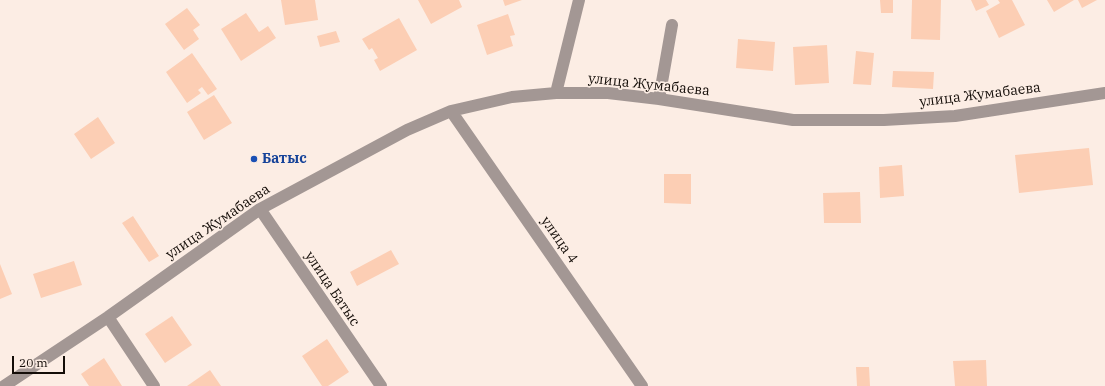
<!DOCTYPE html>
<html>
<head>
<meta charset="utf-8">
<style>
  body { margin:0 }
  #map { position:relative; width:1105px; height:386px; overflow:hidden; background:#fcede4; font-family:"IBM Plex Serif",serif }
  canvas { display:block }
  .scale { position:absolute; left:12px; top:356px; width:53px; height:18px; box-sizing:border-box; border:2px solid #140d08; border-top:0; padding-left:5px; font-size:12px; line-height:14px; white-space:nowrap; color:#140d08; -webkit-text-stroke:3px #fcede4; paint-order:stroke }
</style>
</head>
<body>
<div id="map">
<canvas width="1105" height="386"></canvas>
<div class="scale">20 m</div>
</div>
<script>
const context = document.querySelector('canvas').getContext('2d');
context.lineJoin = 'round';
function paint(path, color) {
  context.fillStyle = color;
  context.fill(path, 'evenodd');
}
function stroke(path, color, width, dash) {
  context.strokeStyle = color;
  context.lineWidth = width;
  context.lineCap = dash ? 'butt' : 'round';
  context.setLineDash(dash || []);
  context.stroke(path);
}
function label(font, color, halo, rows, align = 'center') {
  context.font = font + ' "IBM Plex Serif",serif';
  context.lineWidth = 3.5;
  context.setLineDash([]);
  context.textBaseline = 'middle';
  context.strokeStyle = halo;
  context.fillStyle = color;
  for (const [text, x, y, turn = 0] of rows) {
    context.save();
    context.translate(x, y);
    context.rotate((+turn || 0) * Math.PI / 180);
    context.textAlign = isNaN(turn) ? turn : align;
    if (halo) context.strokeText(text, 0, 0);
    context.fillText(text, 0, 0);
    context.restore();
  }
}
paint(new Path2D(`
  M281,0H315L318,20L285,25Z
  M418,0H459L462,7L431,24Z
  M503,0H522L505,6Z
  M880,0H893V13H881Z
  M912,0H941L940,40L911,39Z
  M971,0H986L989,5L976,11Z
  M998,0H1012L1025,25L999,38L986,11L1000,3Z
  M1047,0H1074L1054,12Z
  M1078,0H1097L1082,8Z
  M187,8L200,25L193,30L199,39L184,50L165,24Z
  M246,13L259,32L268,26L276,38L241,61L221,29Z
  M508,14L515,35L510,36L513,46L487,55L477,25Z
  M399,18L417,50L380,71L374,60L378,58L372,48L369,50L362,39Z
  M336,31L340,42L320,47L317,36Z
  M738,39L775,42L773,71L736,68Z
  M827,45L829,83L795,85L793,47Z
  M856,51L874,53L871,85L853,84Z
  M192,53L217,89L208,95L202,87L198,90L201,93L187,103L166,72Z
  M893,71L934,72L933,89L892,87Z
  M214,95L232,123L204,140L187,112Z
  M98,117L115,143L91,159L74,134Z
  M1089,148L1093,185L1019,193L1015,155Z
  M902,165L904,196L880,198L879,167Z
  M664,174H691V204L664,203Z
  M860,192L861,223H824L823,193Z
  M133,216L159,256L149,262L122,223Z
  M391,250L399,264L357,286L350,272Z
  M74,261L82,285L41,298L33,274Z
  M0,264L12,294L0,299Z
  M172,316L192,345L165,363L145,334Z
  M327,339L349,372L328,386H322L302,356Z
  M104,358L122,386H89L81,374Z
  M986,360L987,386H955L953,361Z
  M856,367H869L870,386H857Z
  M210,370L221,386H187Z`), '#fcceb4');
stroke(new Path2D(`
  M556,93L579,0
  M659,99L672,25
  M451,111L642,386
  M260,209L381,386
  M108,317L154,386
  M4,386L108,317L260,209L407,130L451,111L512,97L556,93H608L659,99L793,120H884L955,116L1105,93`), '#a39794', 12);
for (const [x, y, r, color] of [
  [254,159,4,"#1a4fb4"]
]) {
  const dot = new Path2D();
  dot.arc(x, y, r, 0, 2 * Math.PI);
  context.fillStyle = color;
  context.fill(dot);
  stroke(dot, '#fcede4', 1.5);
}
label('14px', '#140d08', '#fcede4', [
  ["улица Жумабаева",649,85,6],
  ["улица Жумабаева",980,95,-7],
  ["улица Жумабаева",218,222,-34],
  ["улица 4",559,240,55],
  ["улица Батыс",332,289,56]
]);
label('bold 14px', '#164399', '#fcede4', [
  ["Батыс",262,159]
], 'left');
</script>
</body>
</html>
